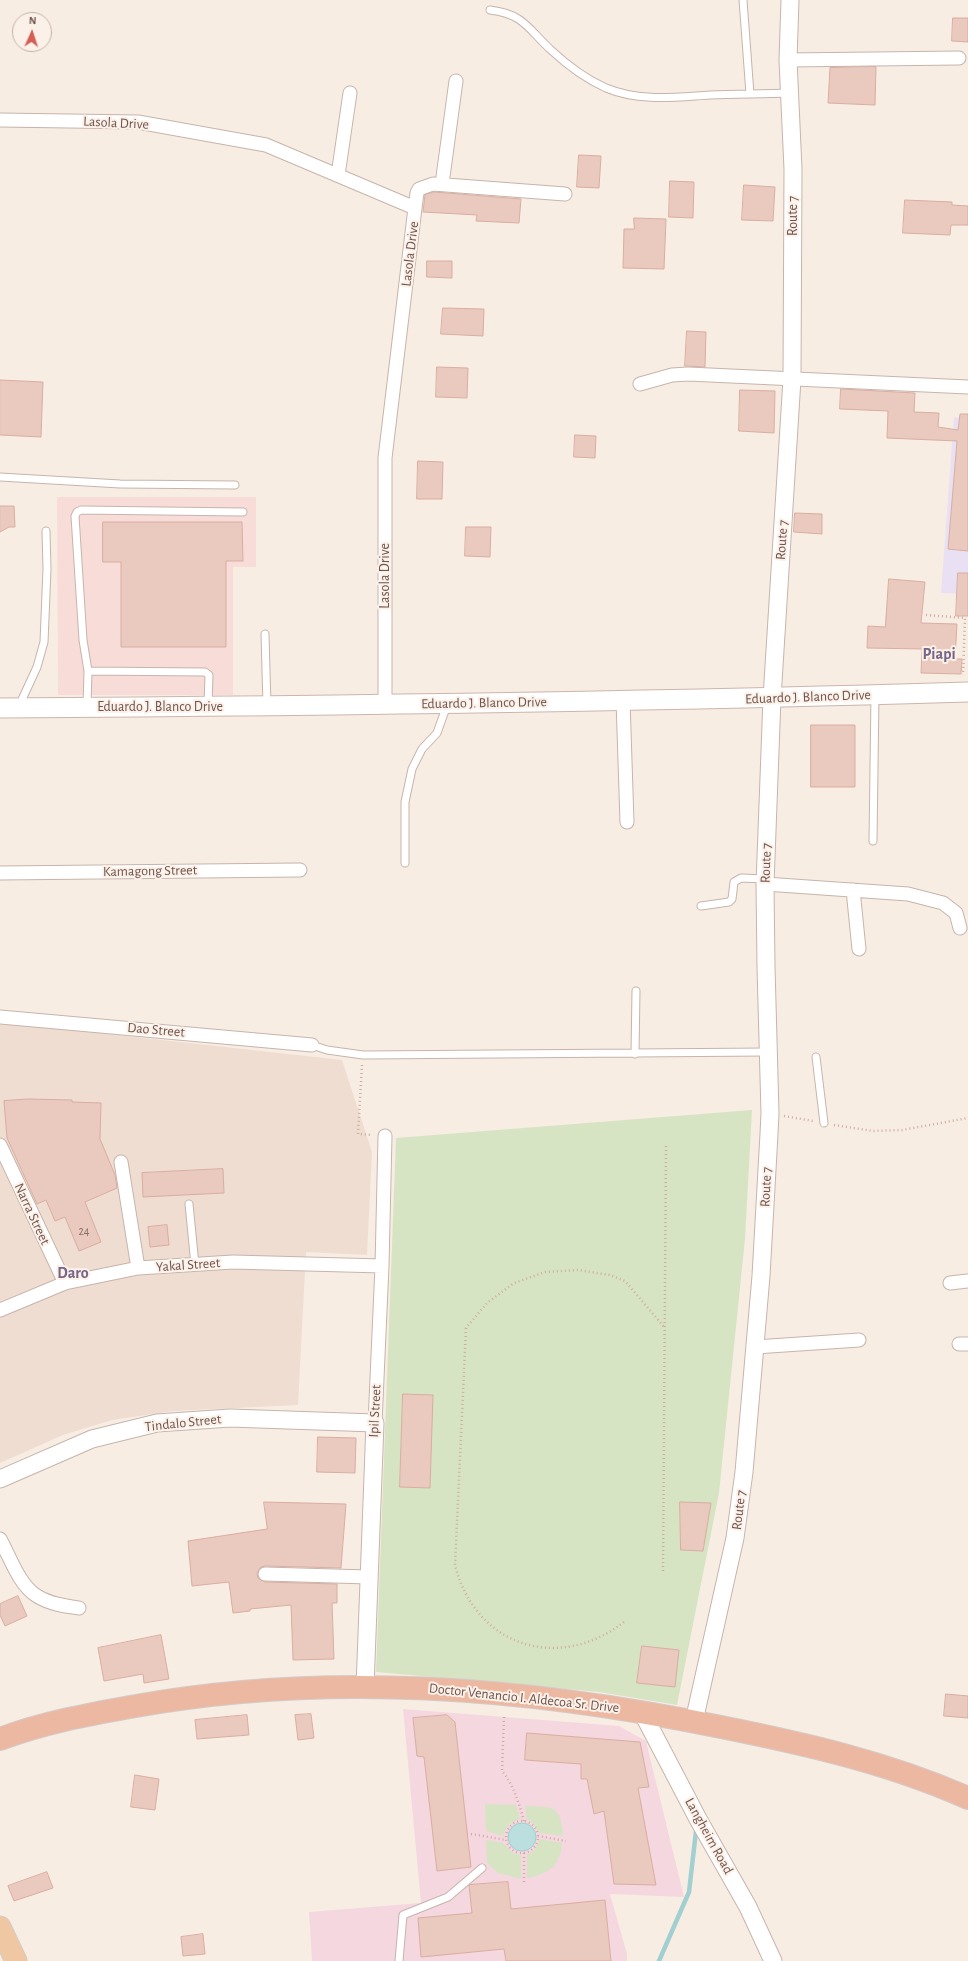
<!DOCTYPE html>
<html>
<head>
<meta charset="utf-8">
<style>
  body { margin:0 }
  #map { position:relative; width:968px; height:1961px; overflow:hidden; background:#f8ede3; font-family:"Alegreya Sans",sans-serif }
  canvas { display:block }
  .north { position:absolute; left:12px; top:12px; width:40px; height:40px; box-sizing:border-box; background:#fcf1e8; border:1px solid #c3b2aa; border-radius:50%; rotate:3deg; font-size:11px; font-weight:700; line-height:16px; text-align:center; color:#6d534d }
  .north::after { content:''; display:block; margin:auto; width:14px; height:18px; background:#d35f57; clip-path:polygon(50% 0,100% 100%,50% 72%,0 100%) }
</style>
</head>
<body>
<div id="map">
<canvas width="968" height="1961"></canvas>
<div class="north">N</div>
</div>
<script>
const context = document.querySelector('canvas').getContext('2d');
context.lineJoin = 'round';
function paint(path, color) {
  context.fillStyle = color;
  context.fill(path, 'evenodd');
}
function stroke(path, color, width, dash) {
  context.strokeStyle = color;
  context.lineWidth = width;
  context.lineCap = dash ? 'butt' : 'round';
  context.setLineDash(dash || []);
  context.stroke(path);
}
function label(font, color, halo, rows, align = 'center') {
  context.font = font + ' "Alegreya Sans",sans-serif';
  context.lineWidth = 4;
  context.setLineDash([]);
  context.textBaseline = 'middle';
  context.strokeStyle = halo;
  context.fillStyle = color;
  for (const [text, x, y, turn = 0] of rows) {
    context.save();
    context.translate(x, y);
    context.rotate((+turn || 0) * Math.PI / 180);
    context.textAlign = isNaN(turn) ? turn : align;
    if (halo) context.strokeText(text, 0, 0);
    context.fillText(text, 0, 0);
    context.restore();
  }
}
paint(new Path2D(`
  M0,1022L342,1060L372,1152L367,1255L306,1252L298,1405L173,1411L112,1420L63,1435L0,1463Z`), '#efddd2');
paint(new Path2D(`
  M57,497H256V567H233V695H58Z`), '#f7dcd8');
paint(new Path2D(`
  M954,417L968,420V594L941,593Z`), '#eae0f4');
paint(new Path2D(`
  M403,1709L619,1726L646,1741L684,1897L610,1894L627,1954V1961H312L309,1912L421,1903Z`), '#f5d7e0');
paint(new Path2D(`
  M752,1110L745,1239L719,1493L677,1705L599,1692L376,1672L396,1138Z
  M485,1804L516,1805L520,1819C510,1822 506,1826 503,1836L486,1831Z
  M525,1806C553,1807 561,1805 563,1836L539,1833L533,1823L527,1820Z
  M540,1839L562,1843C561,1866 548,1874 527,1878V1855L534,1851Z
  M486,1840L503,1843L513,1853L521,1855V1879L498,1873L487,1863Z`), '#d6e4c4');
const water = new Path2D(`
  M508 1837a14 14 0 1 1 28 0a14 14 0 1 1-28 0Z`);
paint(water, '#badfde');
stroke(water, '#a2cfcf', 1);
stroke(new Path2D(`
  M659,1961L689,1892L696,1831`), '#a2cfcf', 4.5);
const building = new Path2D(`
  M953,18H968V42L952,41Z
  M876,67L875,105L828,103L830,68Z
  M579,155L601,156L599,188L577,187Z
  M670,181L694,182L693,218L669,217Z
  M744,185L775,187L773,221L742,220Z
  M434,192L521,199L519,223L476,221L477,215L423,212L425,195Z
  M905,200L952,202V205L968,206V225H951L950,235L903,233Z
  M634,218L666,219L664,269L623,268L624,229H634Z
  M427,261H452V278L427,277Z
  M443,308L484,309L483,336L441,334Z
  M687,331L706,332L705,367L685,366Z
  M437,367L468,368L467,398L436,397Z
  M0,380L43,382L41,437L0,435Z
  M841,389L915,393L914,412L939,413L938,427L958,430L960,414H968V551L948,549L957,441L887,438L888,411L840,409Z
  M740,390L775,391L774,433L739,431Z
  M575,435L596,436L595,458L574,457Z
  M418,461L443,462L442,499H417Z
  M0,506H14L15,527H9L0,532Z
  M795,513L822,514V534L794,532Z
  M103,522H242L243,561H226V647H121V562H103Z
  M466,527H491L490,557L465,556Z
  M958,573H968V616H956Z
  M889,579L925,582L921,623L957,624L955,659H962L961,674L921,673L922,649L867,648L868,626L885,627Z
  M811,725H855V787H811Z
  M29,1099L72,1100V1102L101,1103L100,1139L115,1175L117,1188L85,1202L101,1242L79,1251L65,1217L55,1221L46,1200L37,1204L7,1138L4,1101Z
  M223,1169L224,1193L143,1197L142,1173Z
  M167,1225L169,1245L150,1247L148,1227Z
  M403,1394L433,1395L430,1488L400,1487Z
  M318,1437L356,1438L355,1473L317,1472Z
  M264,1502L346,1504L341,1568L265,1566L261,1567L257,1573L258,1578L265,1582L337,1584V1603H332L334,1659L293,1660L291,1605L250,1609V1611L233,1613L229,1582L192,1586L188,1541L267,1529Z
  M680,1502L711,1503L703,1551L681,1550Z
  M18,1596L27,1616L5,1626L0,1615V1604Z
  M161,1635L169,1679L144,1683L143,1674L104,1681L98,1648Z
  M642,1646L679,1650L675,1687L637,1683Z
  M946,1694L968,1696V1718L944,1716Z
  M311,1714L314,1738L298,1740L295,1715Z
  M247,1715L249,1735L197,1739L195,1720Z
  M447,1715L455,1722L471,1867L437,1871L424,1757L417,1756L413,1718Z
  M527,1733L640,1742L649,1787L638,1788L656,1885L614,1884L604,1811L594,1814L587,1779H581V1764L525,1760Z
  M135,1775L159,1779L155,1810L131,1807Z
  M47,1872L53,1888L14,1901L8,1886Z
  M508,1882L511,1909L605,1900L611,1961H506L504,1949L421,1957L418,1918L472,1913L469,1885Z
  M203,1934L205,1954L183,1956L181,1937Z`);
paint(building, '#eac9be');
stroke(building, '#daada1', 1);
const service = new Path2D(`
  M743,0L750,94
  M490,10C524,14 528,29 551,50C567,65 586,79 606,88C640,102 675,97 710,95C737,94 763,94 789,93
  M0,477L120,484L235,485
  M265,634L267,706
  M19,706L37,667L44,642L47,569L46,531
  M208,706L209,675L205,672L88,671L83,640L75,516L77,512L81,510L243,512
  M87,707L88,671
  M873,841L875,695
  M405,863V802L412,769L422,749L437,733L447,705
  M701,906L729,902L732,899L734,882L741,878L765,879
  M312,1045L327,1050L363,1055L768,1052
  M635,1054L636,991
  M816,1057L824,1123
  M189,1204L195,1265
  M399,1961L403,1915L448,1897L482,1868`);
const minor = new Path2D(`
  M788,60L959,58
  M0,120L138,122L266,145L415,208L385,458V704
  M338,175L350,93
  M442,184L456,81
  M415,208L417,193L419,189L433,184L565,194
  M640,384L672,375L688,374L968,387
  M623,700L627,822
  M0,873L300,870
  M765,884L908,894L943,903L956,913L960,928
  M853,890L859,949
  M0,1017L312,1045
  M0,1145L65,1283
  M121,1162L138,1268
  M950,1283L968,1281
  M0,1310L65,1283L138,1268L233,1262L382,1266
  M959,1344H968
  M755,1347L859,1340
  M375,1423L382,1266L385,1136
  M0,1539C10,1557 19,1585 37,1596C50,1604 65,1606 79,1608
  M265,1574L369,1577`);
const tertiary = new Path2D(`
  M0,1479L92,1439L157,1423L230,1418L375,1423L365,1687
  M642,1712L698,1819L748,1907L773,1961
  M694,1721L735,1538L744,1472L761,1276L769,1134L770,1113L766,967L765,884L772,698L792,379L793,169L788,60L790,0`);
const secondary = new Path2D(`
  M0,708C323,706 645,702 968,692`);
const primary = new Path2D(`
  M0,1927L16,1961`);
const trunk = new Path2D(`
  M0,1739C42,1723 86,1715 130,1707C326,1671 526,1687 721,1727C806,1744 889,1763 968,1798`);
stroke(service, '#c7b4ac', 9);
stroke(minor, '#c7b4ac', 15);
stroke(tertiary, '#c7b4ac', 19);
stroke(secondary, '#ccb5ac', 21);
stroke(primary, '#d3cbca', 23);
stroke(trunk, '#d3cbca', 24);
stroke(new Path2D(`
  M926,615L965,618L963,675
  M362,1065L358,1134L372,1135
  M784,1116L813,1121
  M834,1125L873,1131L902,1130L968,1118
  M663,1571L666,1146
  M624,1622C558,1673 475,1646 455,1565L466,1328L487,1303L514,1283L545,1272L578,1270L610,1275L625,1281L665,1328
  M504,1717L502,1771C514,1785 519,1804 524,1821
  M506 1837a16 16 0 1 1 32 0a16 16 0 1 1-32 0Z
  M471,1834L506,1840
  M538,1836L566,1841
  M524,1853V1882`), '#ceaca2', 2.5, [1, 3]);
stroke(service, '#fff', 7);
stroke(minor, '#fff', 13);
stroke(tertiary, '#fff', 17);
stroke(secondary, '#fff', 19);
stroke(primary, '#efc7a3', 21);
stroke(trunk, '#edb8a2', 22);
label('12px', '#8c7069', null, [
  ["24",84,1231]
]);
label('14px', '#6d534d', '#fcf1e8', [
  ["Lasola Drive",116,123,3],
  ["Route 7",793,216,-90],
  ["Lasola Drive",410,254,-83],
  ["Route 7",782,540,-86],
  ["Lasola Drive",385,576,-90],
  ["Eduardo J. Blanco Drive",808,697,-2],
  ["Eduardo J. Blanco Drive",484,703,-1],
  ["Eduardo J. Blanco Drive",160,707],
  ["Route 7",766,863,-88],
  ["Kamagong Street",150,871,-1],
  ["Dao Street",156,1030,5],
  ["Route 7",766,1187,-87],
  ["Narra Street",32,1214,65],
  ["Yakal Street",188,1265,-4],
  ["Ipil Street",375,1411,-87],
  ["Tindalo Street",183,1423,-6],
  ["Route 7",739,1510,-83],
  ["Doctor Venancio I. Aldecoa Sr. Drive",524,1698,6],
  ["Langheim Road",709,1836,61]
]);
label('bold 16px', '#776589', '#fcf1e8', [
  ["Piapi",939,654],
  ["Daro",73,1273]
]);
</script>
</body>
</html>
